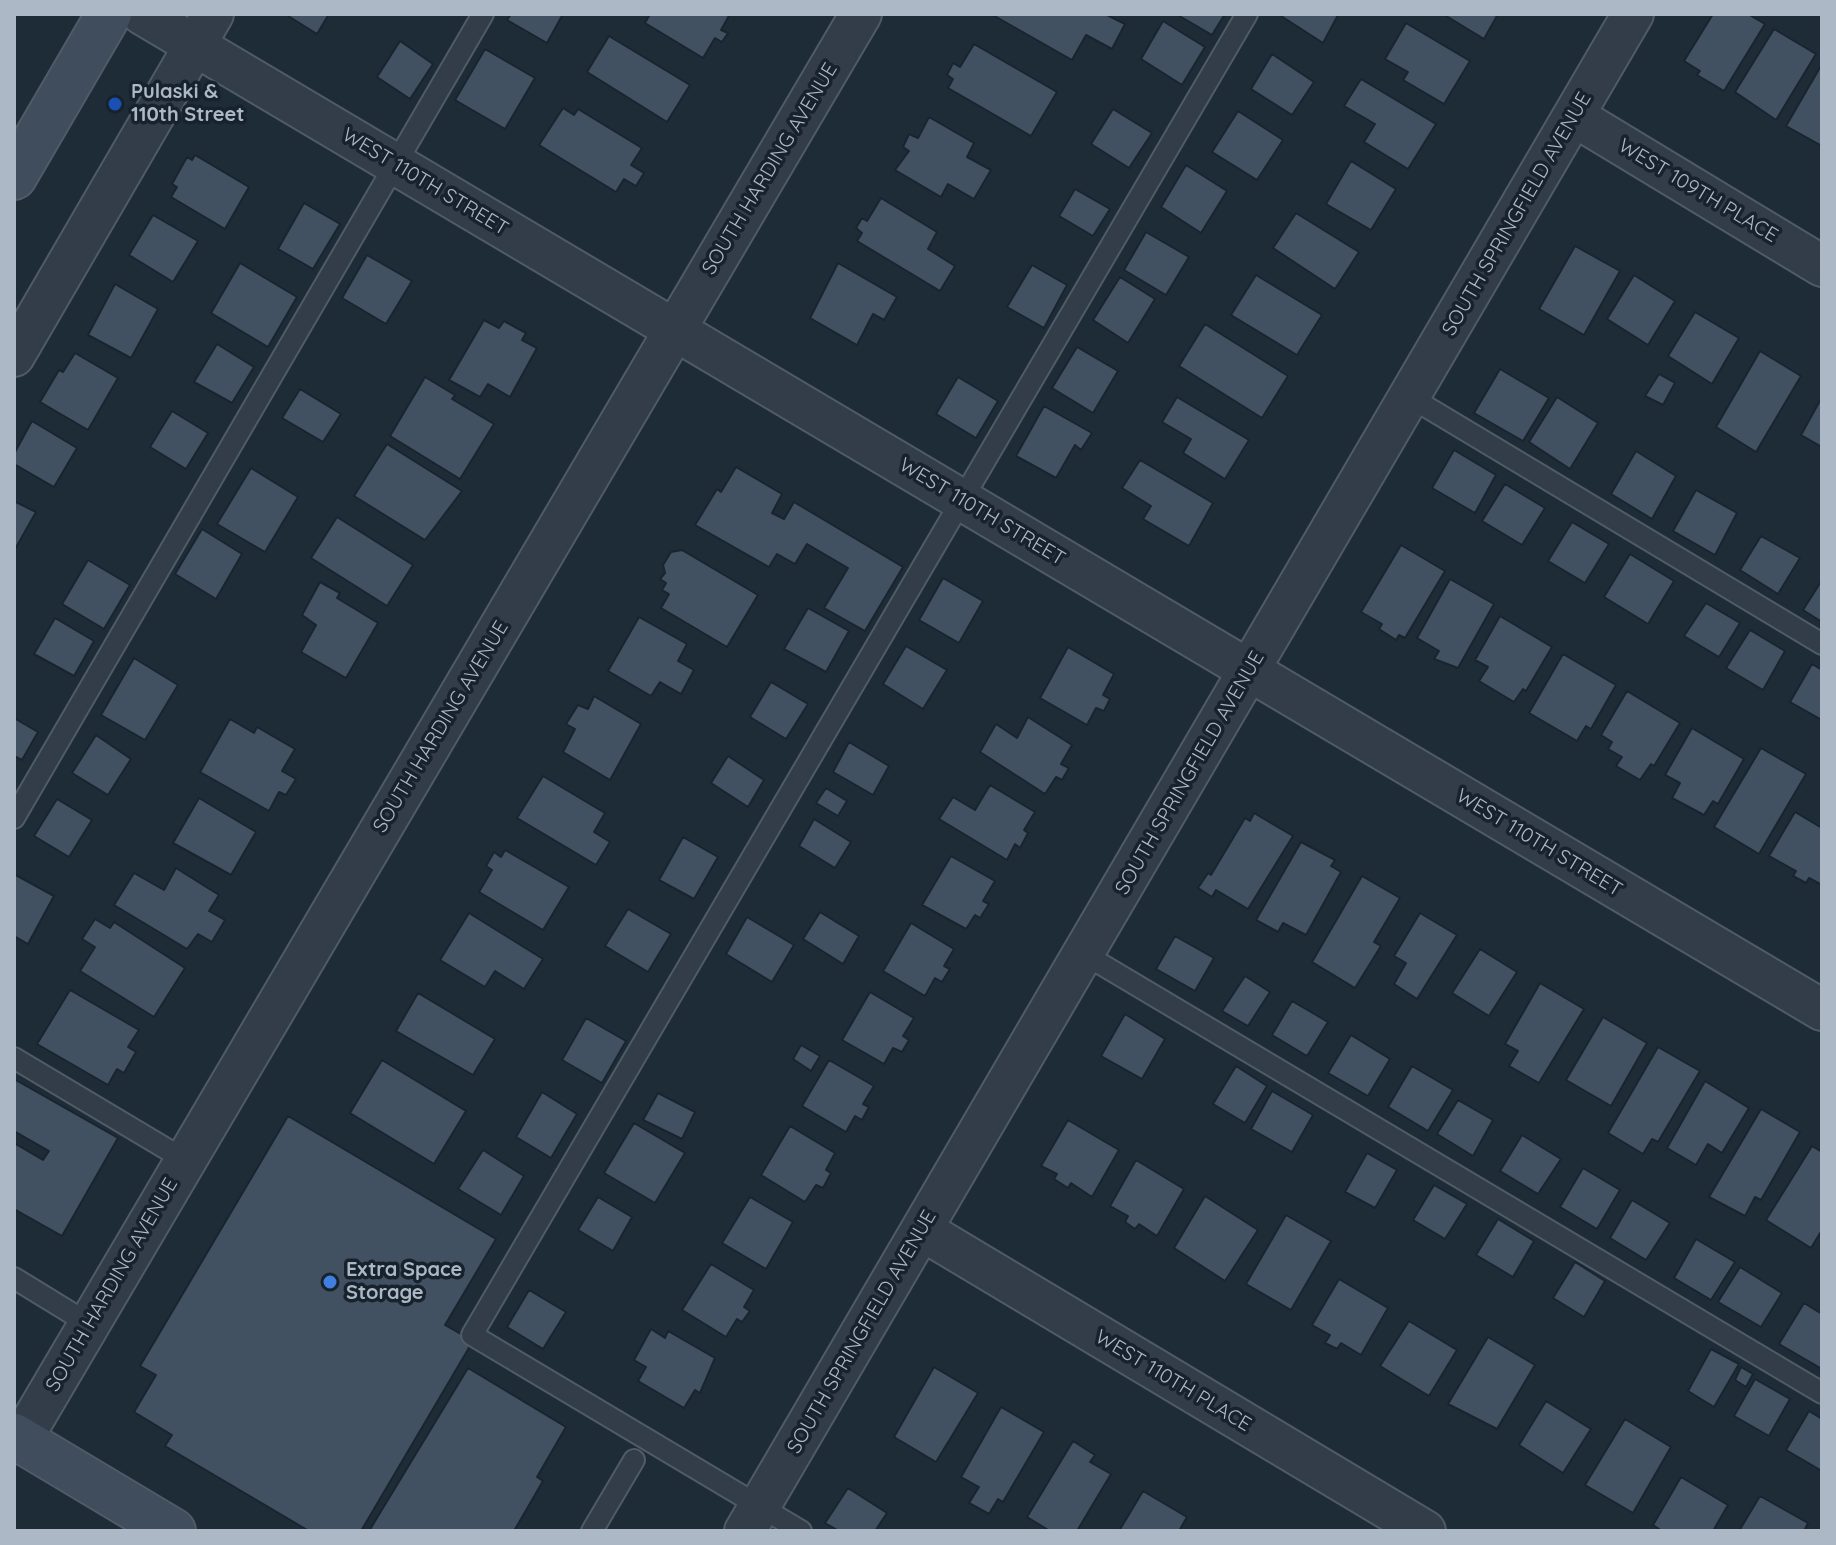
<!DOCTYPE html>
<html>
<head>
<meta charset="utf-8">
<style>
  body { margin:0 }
  #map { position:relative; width:1836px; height:1545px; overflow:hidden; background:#1e2c38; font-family:Quicksand,sans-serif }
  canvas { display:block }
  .frame { position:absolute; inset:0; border:16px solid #acb8c6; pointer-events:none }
</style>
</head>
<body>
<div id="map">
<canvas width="1836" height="1545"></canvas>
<div class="frame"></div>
</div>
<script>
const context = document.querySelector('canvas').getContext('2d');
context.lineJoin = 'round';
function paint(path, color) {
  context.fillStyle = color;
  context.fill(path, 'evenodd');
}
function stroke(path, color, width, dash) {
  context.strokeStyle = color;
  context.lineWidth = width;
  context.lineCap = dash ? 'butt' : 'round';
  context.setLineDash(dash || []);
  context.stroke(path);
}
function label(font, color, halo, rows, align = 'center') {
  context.font = font + ' Quicksand,sans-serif';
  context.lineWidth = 7;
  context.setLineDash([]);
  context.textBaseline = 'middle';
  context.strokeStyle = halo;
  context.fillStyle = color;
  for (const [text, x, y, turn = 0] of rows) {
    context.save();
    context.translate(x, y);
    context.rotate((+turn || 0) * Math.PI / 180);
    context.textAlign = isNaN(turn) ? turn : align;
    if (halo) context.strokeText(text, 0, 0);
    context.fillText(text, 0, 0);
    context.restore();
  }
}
const building = new Path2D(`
  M285,14H329L317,34Z
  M511,14H563L547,43L507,20Z
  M650,14H730L721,30L728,33L722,42L715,38L703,58L645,23Z
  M991,14H1105L1125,24L1112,49L1086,35L1072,60Z
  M1176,14H1225L1212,35Z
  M1278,14H1336L1338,15L1323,43Z
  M1443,14H1498L1484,39Z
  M1713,14H1748L1765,24L1724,91L1697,75L1700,71L1684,61Z
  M1163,21L1205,47L1182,85L1141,59Z
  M1406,23L1470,61L1444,104L1403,80L1408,72L1385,59Z
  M1774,29L1816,54L1776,120L1735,92Z
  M609,36L690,85L667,122L587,72Z
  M400,41L433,64L410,99L377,77Z
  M974,44L1057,92L1031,136L948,88L953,79L947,75L953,63L960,67Z
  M485,49L535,78L505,129L455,100Z
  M1272,54L1314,82L1292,115L1251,89Z
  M1822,64V146L1786,126Z
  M1361,79L1436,124L1408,169L1364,142L1375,124L1344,106Z
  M563,108L574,115L578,109L642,148L631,165L644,173L636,186L624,179L616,192L539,145Z
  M1113,109L1152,133L1129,168L1091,144Z
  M1238,111L1283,140L1257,180L1212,152Z
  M929,117L974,143L967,157L991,170L974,199L948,184L941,197L895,170L909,151L903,147L909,134L918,138Z
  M195,155L249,187L225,229L171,197L177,187L172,184L187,157L192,160Z
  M1351,161L1396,189L1371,230L1326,204Z
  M1186,165L1227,191L1201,233L1161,207Z
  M1075,189L1110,209L1093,236L1059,216Z
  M881,198L937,232L928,249L955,266L940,291L857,241L862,233L856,228L862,218L867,221Z
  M304,203L340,224L313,269L278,249Z
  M1296,213L1359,252L1335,289L1273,248Z
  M153,215L198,241L173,282L129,255Z
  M1146,232L1189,257L1166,295L1124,270Z
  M1575,246L1620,271L1584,335L1539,309Z
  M367,255L412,281L386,324L342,298Z
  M240,263L297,297L268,347L211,313Z
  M838,263L897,297L884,320L873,314L857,345L810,318Z
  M1032,265L1067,285L1044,328L1007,307Z
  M1256,275L1322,315L1297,355L1231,315Z
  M1634,275L1675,301L1648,345L1607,319Z
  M1120,277L1155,299L1128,343L1093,320Z
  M115,284L158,309L131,358L88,335Z
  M1695,312L1739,338L1712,384L1668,356Z
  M484,320L499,328L504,321L526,333L522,340L537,348L510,397L488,384L480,397L449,380Z
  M1205,324L1288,376L1262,418L1179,366Z
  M217,344L254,367L232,403L194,382Z
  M1077,347L1118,371L1093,413L1052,388Z
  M1760,351L1801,376L1756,452L1716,427Z
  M75,353L118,378L88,430L40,402L59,370L63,372Z
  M1500,369L1549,398L1523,441L1474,413Z
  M1659,374L1675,383L1663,405L1645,396Z
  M425,377L455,395L452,399L494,424L460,479L390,436Z
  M958,377L998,401L976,438L936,414Z
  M300,389L341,414L323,442L282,418Z
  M1177,397L1249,440L1225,479L1183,453L1191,439L1162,422Z
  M1557,397L1598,423L1570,469L1529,442Z
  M1822,397V447L1801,435Z
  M1044,406L1092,433L1081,450L1075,445L1056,478L1016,456Z
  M172,411L208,433L186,469L150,447Z
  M32,421L77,448L54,487L14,464V454Z
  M387,444L462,491L425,540L354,496Z
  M1454,450L1496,475L1475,513L1432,488Z
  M1636,451L1676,476L1652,519L1611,494Z
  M1140,460L1213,503L1189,546L1143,519L1151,506L1122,488Z
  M736,467L782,494L772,513L784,519L794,502L903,567L865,631L824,608L848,568L807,544L795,564L777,554L769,567L695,525L717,489L721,492Z
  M251,468L298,497L265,552L217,524Z
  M1505,484L1545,508L1522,545L1482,521Z
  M1696,490L1737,513L1715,555L1673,531Z
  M14,501L36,512L14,551Z
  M337,517L413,565L387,606L311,558Z
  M1572,522L1609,544L1585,583L1548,561Z
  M202,529L242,554L216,599L175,574Z
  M1761,536L1800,558L1778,594L1740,570Z
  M1401,545L1445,571L1405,638L1399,635L1396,640L1379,629L1382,624L1361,612Z
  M682,550L758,595L727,647L661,608L669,594L662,590L666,583L660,579L665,573L663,565L671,552Z
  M1630,554L1674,581L1648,624L1604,597Z
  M88,560L130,585L104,629L62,604Z
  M943,578L983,601L959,643L919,620Z
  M1450,579L1494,604L1458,668L1434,659L1439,651L1417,638Z
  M1822,580V622L1803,610Z
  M320,582L340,593L337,598L378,623L346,678L301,652L316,625L302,615Z
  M1706,603L1740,623L1719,657L1684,636Z
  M808,608L849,631L826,672L784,649Z
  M1500,616L1552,647L1526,691L1523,689L1514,702L1479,681L1488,667L1475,660Z
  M639,617L687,644L678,661L694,670L681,694L660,682L651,696L608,671Z
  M55,618L94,641L74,676L34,654Z
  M1750,630L1785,651L1763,690L1726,668Z
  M906,646L947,670L923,709L883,684Z
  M1068,647L1114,674L1103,695L1110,699L1104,711L1096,708L1087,725L1040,698Z
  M1563,654L1616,685L1591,729L1586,726L1577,741L1529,713Z
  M134,658L178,685L145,740L101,715Z
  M1812,664L1822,670V720L1790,702Z
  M771,682L808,704L786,739L750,717Z
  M1627,691L1680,723L1654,766L1651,764L1640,780L1616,766L1622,757L1608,749L1612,742L1601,735Z
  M594,696L641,724L610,780L563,752L575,729L566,724L578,705L588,709Z
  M1028,717L1072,745L1061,764L1069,768L1062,780L1056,777L1045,794L980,752L996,724L1017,738Z
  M14,718L38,732L22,760L14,756Z
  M230,719L254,733L257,727L295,749L282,771L296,779L286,795L279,792L269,811L200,772Z
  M1692,728L1744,759L1718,804L1713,801L1704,815L1672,798L1680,783L1665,775Z
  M96,735L131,759L108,795L72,773Z
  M849,742L889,766L873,795L833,772Z
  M1761,748L1806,774L1759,854L1714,827Z
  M728,756L764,780L748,807L711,783Z
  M543,776L605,813L594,832L610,842L596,865L517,818Z
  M990,785L1035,812L1024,830L1028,833L1020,848L1015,844L1007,860L939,819L953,797L975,810Z
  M826,788L847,801L838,816L816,803Z
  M199,798L256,832L231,875L173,843Z
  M57,799L92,820L69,857L34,836Z
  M1795,812L1822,828V885L1809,878L1806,883L1793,876L1796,871L1769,856Z
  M1254,813L1293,836L1248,909L1216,890L1212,897L1198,888L1208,873L1211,875L1245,818L1250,821Z
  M814,819L851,842L835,868L799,846Z
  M683,837L718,857L694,899L659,880Z
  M1301,842L1335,860L1331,866L1341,872L1306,935L1283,923L1278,932L1256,920Z
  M505,850L569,887L543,930L479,892L492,870L486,866L494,852L501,857Z
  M951,856L995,881L983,901L989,904L980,918L975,915L966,929L922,905Z
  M176,868L219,895L209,911L225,920L212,942L198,934L187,949L114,905L134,873L164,890Z
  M14,874L54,896L28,944L14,936Z
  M1362,876L1400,898L1374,942L1381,946L1355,988L1312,962Z
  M628,909L671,934L648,972L605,946Z
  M820,912L859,936L843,964L803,939Z
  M469,913L543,959L524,989L495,971L485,987L440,960Z
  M1420,913L1457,935L1417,999L1394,984L1406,963L1394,956Z
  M747,917L794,945L772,982L726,954Z
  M95,919L110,928L114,922L185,968L154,1017L80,971L95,947L82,939Z
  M911,923L954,949L944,966L950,969L942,982L935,978L925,996L883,971Z
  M1175,936L1214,958L1195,991L1156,969Z
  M1480,949L1517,972L1489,1016L1452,993Z
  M1245,976L1270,992L1248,1026L1222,1011Z
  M1540,983L1584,1009L1539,1083L1509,1066L1518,1051L1505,1044Z
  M70,990L139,1030L128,1047L136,1052L124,1073L117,1069L108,1085L37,1044Z
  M870,992L914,1018L903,1036L909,1040L902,1052L893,1048L884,1064L842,1040Z
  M418,993L495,1039L473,1075L396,1031Z
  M1292,1001L1328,1022L1307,1056L1272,1035Z
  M1125,1014L1165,1039L1142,1079L1101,1056Z
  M1603,1017L1647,1043L1611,1106L1566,1080Z
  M586,1018L626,1041L602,1083L562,1060Z
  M1351,1035L1390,1059L1368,1096L1328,1073Z
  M801,1045L820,1056L811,1071L793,1059Z
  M1658,1047L1700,1071L1658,1142L1652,1139L1643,1154L1608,1133Z
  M382,1060L466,1111L434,1164L350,1113Z
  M829,1060L874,1086L863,1104L869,1107L862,1120L855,1116L846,1132L802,1106Z
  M1236,1066L1267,1086L1245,1123L1213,1104Z
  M1412,1066L1453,1090L1428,1131L1388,1107Z
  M14,1079L118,1138L62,1236L14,1209V1143L43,1160L49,1151L14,1131Z
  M1705,1081L1749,1108L1722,1153L1708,1144L1696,1165L1667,1148Z
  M1272,1091L1313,1115L1292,1152L1251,1129Z
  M542,1092L577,1114L551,1158L516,1137Z
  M658,1093L695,1112L682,1139L643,1120Z
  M1458,1100L1493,1120L1473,1156L1437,1134Z
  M1761,1109L1800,1132L1761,1200L1755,1197L1745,1216L1709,1197Z
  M288,1116L496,1239L445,1325L473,1341L361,1531H309L165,1446L172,1435L134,1412L156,1375L140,1366Z
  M1068,1120L1119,1150L1092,1197L1071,1183L1068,1188L1054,1179L1057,1174L1041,1166Z
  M634,1123L685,1153L655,1203L604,1173Z
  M790,1126L835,1153L826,1170L831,1173L823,1188L816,1185L805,1202L761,1175Z
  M1522,1135L1561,1159L1538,1194L1500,1171Z
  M1812,1146L1822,1152V1230L1811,1248L1766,1220Z
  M483,1150L524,1176L501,1215L458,1189Z
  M1367,1153L1397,1170L1375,1208L1345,1192Z
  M1136,1160L1184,1189L1157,1236L1139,1224L1135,1229L1125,1222L1128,1216L1110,1206Z
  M1583,1168L1620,1190L1597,1229L1560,1207Z
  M1434,1185L1467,1204L1445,1239L1413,1220Z
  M1205,1196L1258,1230L1225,1281L1174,1248Z
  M598,1197L632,1217L613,1251L578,1230Z
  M750,1197L793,1222L766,1269L722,1243Z
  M1632,1200L1670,1223L1646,1260L1610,1238Z
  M1286,1215L1331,1241L1291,1310L1246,1284Z
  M1498,1219L1534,1241L1513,1277L1476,1255Z
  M1696,1239L1735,1262L1711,1300L1674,1278Z
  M1575,1262L1605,1281L1584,1317L1553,1298Z
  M711,1264L754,1290L744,1307L750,1311L742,1322L737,1319L726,1337L682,1310Z
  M1740,1267L1782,1293L1761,1327L1718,1302Z
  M1339,1279L1388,1308L1361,1355L1341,1343L1337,1349L1325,1343L1330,1335L1312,1325Z
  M529,1290L566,1312L543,1349L507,1327Z
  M1804,1303L1822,1314V1369L1779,1344Z
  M1409,1321L1457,1350L1429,1396L1380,1366Z
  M651,1329L665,1338L668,1331L715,1358L700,1393L695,1390L684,1408L638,1381L646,1367L634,1360Z
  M1488,1337L1535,1365L1497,1429L1448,1404Z
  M1711,1349L1739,1364L1714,1407L1688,1391Z
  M934,1367L978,1393L936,1462L894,1437Z
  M1741,1367L1753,1374L1746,1387L1735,1380Z
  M468,1368L566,1427L537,1477L543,1481L514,1531H369Z
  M1755,1379L1790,1399L1769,1436L1734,1416Z
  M1546,1401L1591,1429L1563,1473L1519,1445Z
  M1001,1407L1044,1432L1003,1502L998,1499L989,1514L969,1503L979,1487L961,1477Z
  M1809,1411L1822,1419V1471L1786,1450Z
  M1625,1419L1671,1447L1633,1513L1585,1485Z
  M1073,1441L1095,1455L1090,1462L1111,1474L1077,1531H1050L1027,1517Z
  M1681,1477L1728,1505L1713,1531H1662L1653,1525Z
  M848,1488L887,1513L875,1531H839L825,1523Z
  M1143,1491L1187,1517L1179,1531H1119Z
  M1760,1496L1808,1523L1804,1531H1739Z`);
paint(building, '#415161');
stroke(building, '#1a242f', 2);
const lane = new Path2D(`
  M1410,397L1822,644
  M14,818L483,14
  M1084,954L1822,1393
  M14,1058L185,1160
  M14,1278L89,1324
  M592,1531L634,1460
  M801,1531L472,1335L1247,14`);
const street = new Path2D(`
  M142,14L1822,1010
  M1574,116L1822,266
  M14,356L213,14
  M922,1230L1425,1531
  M21,1440L861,14
  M745,1531L1633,14`);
const secondary = new Path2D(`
  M14,177L109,14
  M14,1436L173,1531`);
stroke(lane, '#4f5b67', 24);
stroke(street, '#4f5b67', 44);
stroke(secondary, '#4f5b67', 48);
stroke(lane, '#323d49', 20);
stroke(street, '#323d49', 40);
stroke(secondary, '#404d5c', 44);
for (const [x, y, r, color] of [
  [115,104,8,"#1a4fb4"],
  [330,1282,8,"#3f7fe0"]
]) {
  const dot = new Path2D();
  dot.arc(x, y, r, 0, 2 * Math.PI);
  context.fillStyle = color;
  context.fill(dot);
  stroke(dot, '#18222d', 3);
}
label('bold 20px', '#acb8c6', '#18222d', [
  ["Pulaski &",131,92],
  ["110th Street",131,115],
  ["Extra Space",346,1270],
  ["Storage",346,1293]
], 'left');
label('20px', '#acb8c6', '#18222d', [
  ["SOUTH HARDING AVENUE",770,169,-59],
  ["WEST 110TH STREET",425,182,31],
  ["WEST 109TH PLACE",1698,191,31],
  ["SOUTH SPRINGFIELD AVENUE",1517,214,-60],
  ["WEST 110TH STREET",982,512,31],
  ["SOUTH HARDING AVENUE",441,727,-59],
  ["SOUTH SPRINGFIELD AVENUE",1190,773,-60],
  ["WEST 110TH STREET",1539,843,31],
  ["SOUTH HARDING AVENUE",112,1285,-60],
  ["SOUTH SPRINGFIELD AVENUE",862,1332,-60],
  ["WEST 110TH PLACE",1173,1381,31]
]);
</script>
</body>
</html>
